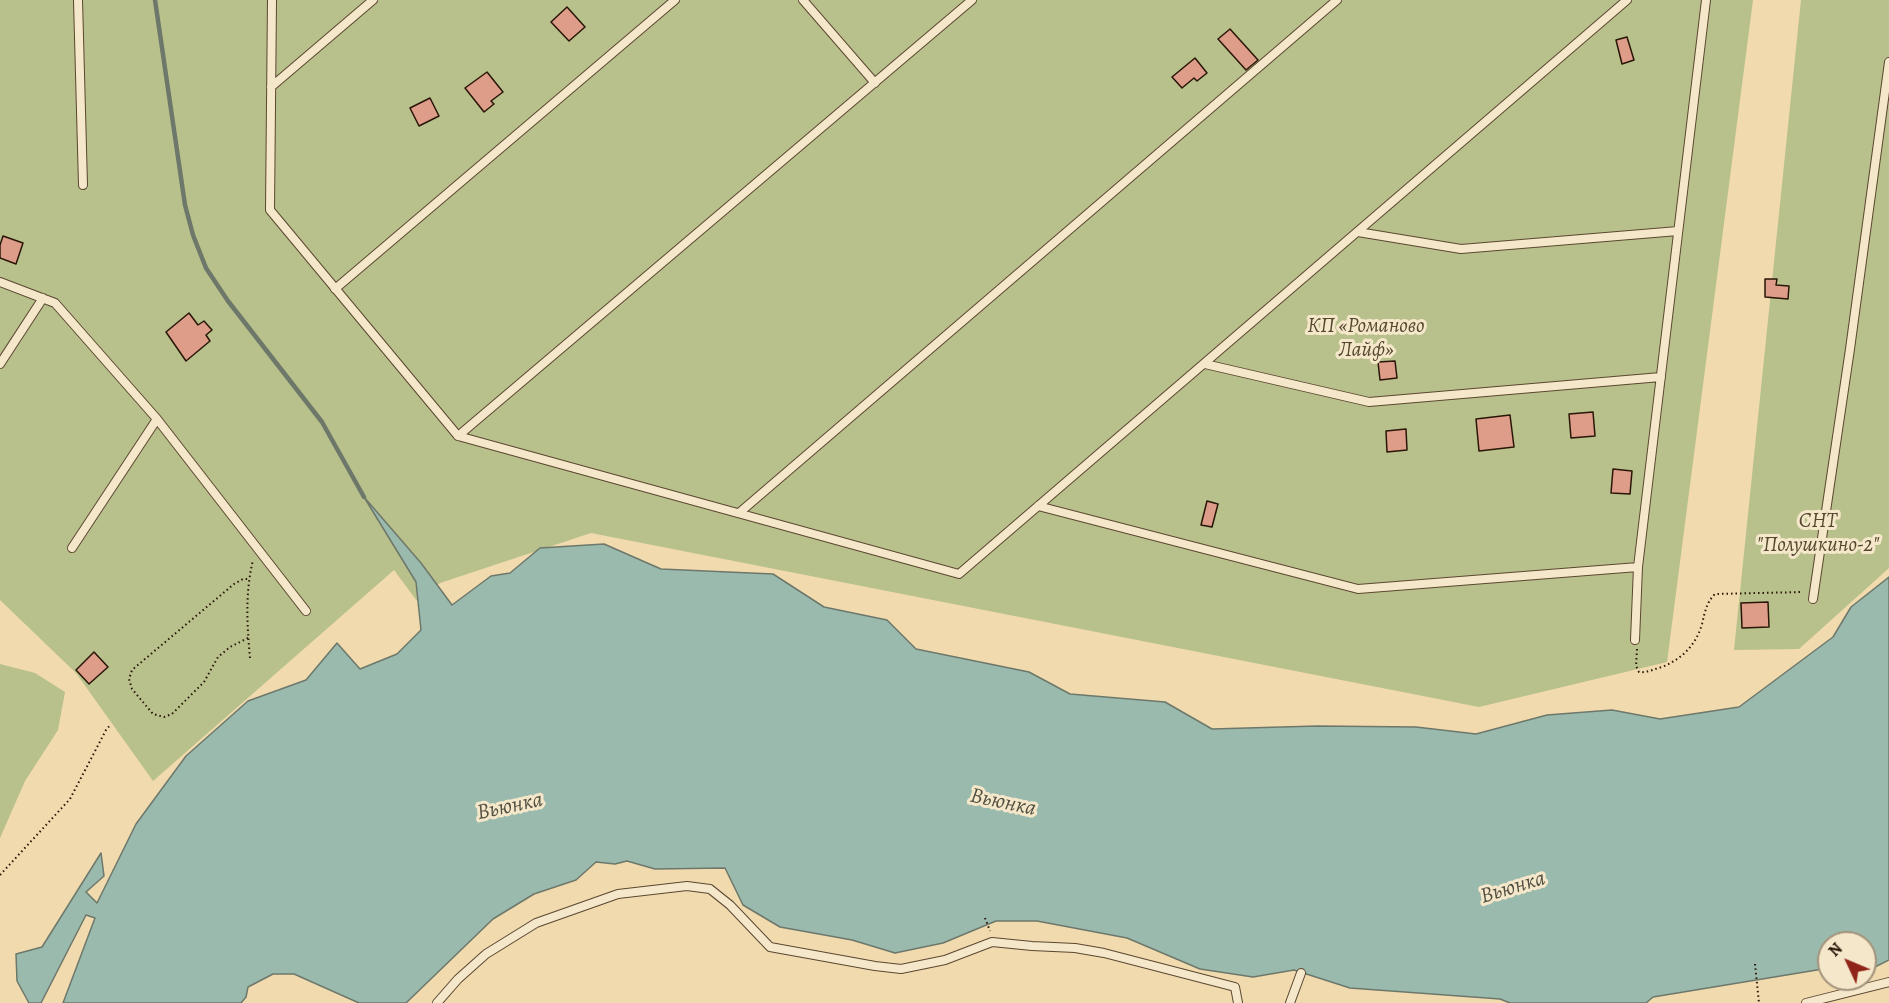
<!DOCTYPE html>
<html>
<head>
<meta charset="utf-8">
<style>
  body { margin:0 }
  #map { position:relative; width:1889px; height:1003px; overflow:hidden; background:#f0daae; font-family:Alegreya,serif }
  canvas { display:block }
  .north { position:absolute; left:1817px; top:931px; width:60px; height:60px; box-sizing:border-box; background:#f5e7ca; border:2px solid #a3937c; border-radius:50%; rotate:314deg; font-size:16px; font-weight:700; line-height:24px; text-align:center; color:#291607 }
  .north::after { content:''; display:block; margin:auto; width:21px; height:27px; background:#8f2418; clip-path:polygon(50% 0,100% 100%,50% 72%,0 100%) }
</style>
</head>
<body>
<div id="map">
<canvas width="1889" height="1003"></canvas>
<div class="north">N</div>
</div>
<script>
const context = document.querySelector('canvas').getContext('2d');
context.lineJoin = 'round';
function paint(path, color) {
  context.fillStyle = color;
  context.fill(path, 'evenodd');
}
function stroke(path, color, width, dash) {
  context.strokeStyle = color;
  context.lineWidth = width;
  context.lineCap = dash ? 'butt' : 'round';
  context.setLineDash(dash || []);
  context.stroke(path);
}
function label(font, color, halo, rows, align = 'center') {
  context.font = font + ' Alegreya,serif';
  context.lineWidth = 6;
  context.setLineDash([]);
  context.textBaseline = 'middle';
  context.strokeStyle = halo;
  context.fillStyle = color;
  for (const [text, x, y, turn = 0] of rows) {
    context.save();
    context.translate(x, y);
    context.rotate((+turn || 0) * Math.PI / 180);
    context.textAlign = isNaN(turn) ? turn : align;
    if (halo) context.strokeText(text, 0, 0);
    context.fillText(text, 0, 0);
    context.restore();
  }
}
paint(new Path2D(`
  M0,0H1753L1667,662L1479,707L591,533L440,583L417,601L394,570L153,781L76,673L0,600Z
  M1801,0H1889V568L1799,649L1734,650Z
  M0,664L35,673L65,692L58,730L25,781L0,838Z`), '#b8c08b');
const water = new Path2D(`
  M364,497L421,563L452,605L491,576L510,573L540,548L604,544L661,569L773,574L824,607L887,620L916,649L1029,672L1070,694L1165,702L1212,729L1317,726L1416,727L1476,734L1547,715L1612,710L1660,719L1739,707L1833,637L1851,607L1889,577V960L1865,972V943H1829V968L1653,997L1646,1003H1510L1500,999L1350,988L1294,970L1253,977L1200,969L1127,938L1037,921H996L943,943L895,953L852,940L780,927L743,905L725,868L655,869L627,861L615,864L596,862L576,880L534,894L493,919L406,1003H359L294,974H273L248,987L246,997L241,1003H63L95,918L86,915L41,1003H29L17,981L16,954L42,947L101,853L104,876L86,892L97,903L136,824L186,756L248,701L306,680L337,643L360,669L397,654L421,630L416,582Z`);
paint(water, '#9abaad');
stroke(water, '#6d786b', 1.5);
stroke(new Path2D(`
  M155,0L185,205L193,235L206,268L228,301L322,422L364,497`), '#6d786b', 4.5);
const building = new Path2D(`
  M567,7L585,27L569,41L551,22Z
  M1230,29L1258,60L1246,70L1218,39Z
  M1627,37L1634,60L1622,64L1616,40Z
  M1195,58L1207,73L1197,81L1194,78L1182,88L1172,77Z
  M487,72L503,92L491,101L494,104L484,112L465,88Z
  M430,98L439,116L419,126L410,108Z
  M3,236L23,243L16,264L0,258V245Z
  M1765,279H1777L1776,285L1789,286L1788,299L1765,297Z
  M189,313L198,325L204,321L212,330L206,335L210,341L186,361L166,332Z
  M1395,361L1397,378L1380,380L1378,362Z
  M1593,412L1595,436L1571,438L1569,414Z
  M1510,415L1514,447L1479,451L1476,419Z
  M1406,429L1407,450L1387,452L1386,431Z
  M1613,469L1632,471L1630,494L1611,493Z
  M1207,501L1218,504L1212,527L1201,525Z
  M1768,602L1769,627L1742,628L1741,603Z
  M94,652L108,667L89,684L76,670Z`);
paint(building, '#de9d89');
stroke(building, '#291607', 1.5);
const lane = new Path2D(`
  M78,0L83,185
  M272,0L270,210L458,436L972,0
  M803,0L875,83
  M271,87L373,0
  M1358,232L1461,249L1678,231
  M0,282L55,303L157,419L306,611
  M335,289L675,0
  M0,364L43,298
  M1205,364L1369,402L1661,377
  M458,436L959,574L1627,0
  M1038,506L1358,589L1638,567
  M739,513L1337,0
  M72,548L157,419
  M1813,599L1850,349L1889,62
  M1635,640L1638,567L1706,0
  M437,1003L458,979L486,954L536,923L618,894L687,886L710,889L730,905L770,947L875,966L901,969L945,960L992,942L1032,946L1075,948L1104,953L1235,987L1238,1003
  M1290,1003L1301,973
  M1806,1003L1889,982`);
stroke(lane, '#5b4731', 10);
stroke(new Path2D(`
  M248,638L230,647L218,657L204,682L172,714L164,717L153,714L132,689L129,679L132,670L234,584L243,579H248
  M1637,649L1636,666L1639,672C1647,673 1654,669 1662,667C1682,659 1696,645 1702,624C1705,612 1706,603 1715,594L1803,592
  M250,658C247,625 245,593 253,560
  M0,875L70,799L106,730L111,724
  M985,918L990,931
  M1755,964L1759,1003`), '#291607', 2, [1.5, 3]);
stroke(lane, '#f5e7ca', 8);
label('italic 21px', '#54492f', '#f5e7ca', [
  ["КП «Романово",1366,327],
  ["Лайф»",1366,351],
  ["СНТ",1818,522],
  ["\"Полушкино-2\"",1818,546]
]);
label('italic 22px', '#514f41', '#f5e7ca', [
  ["Вьюнка",1003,803,12],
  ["Вьюнка",510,807,-12],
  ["Вьюнка",1513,888,-17]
]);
</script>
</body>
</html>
